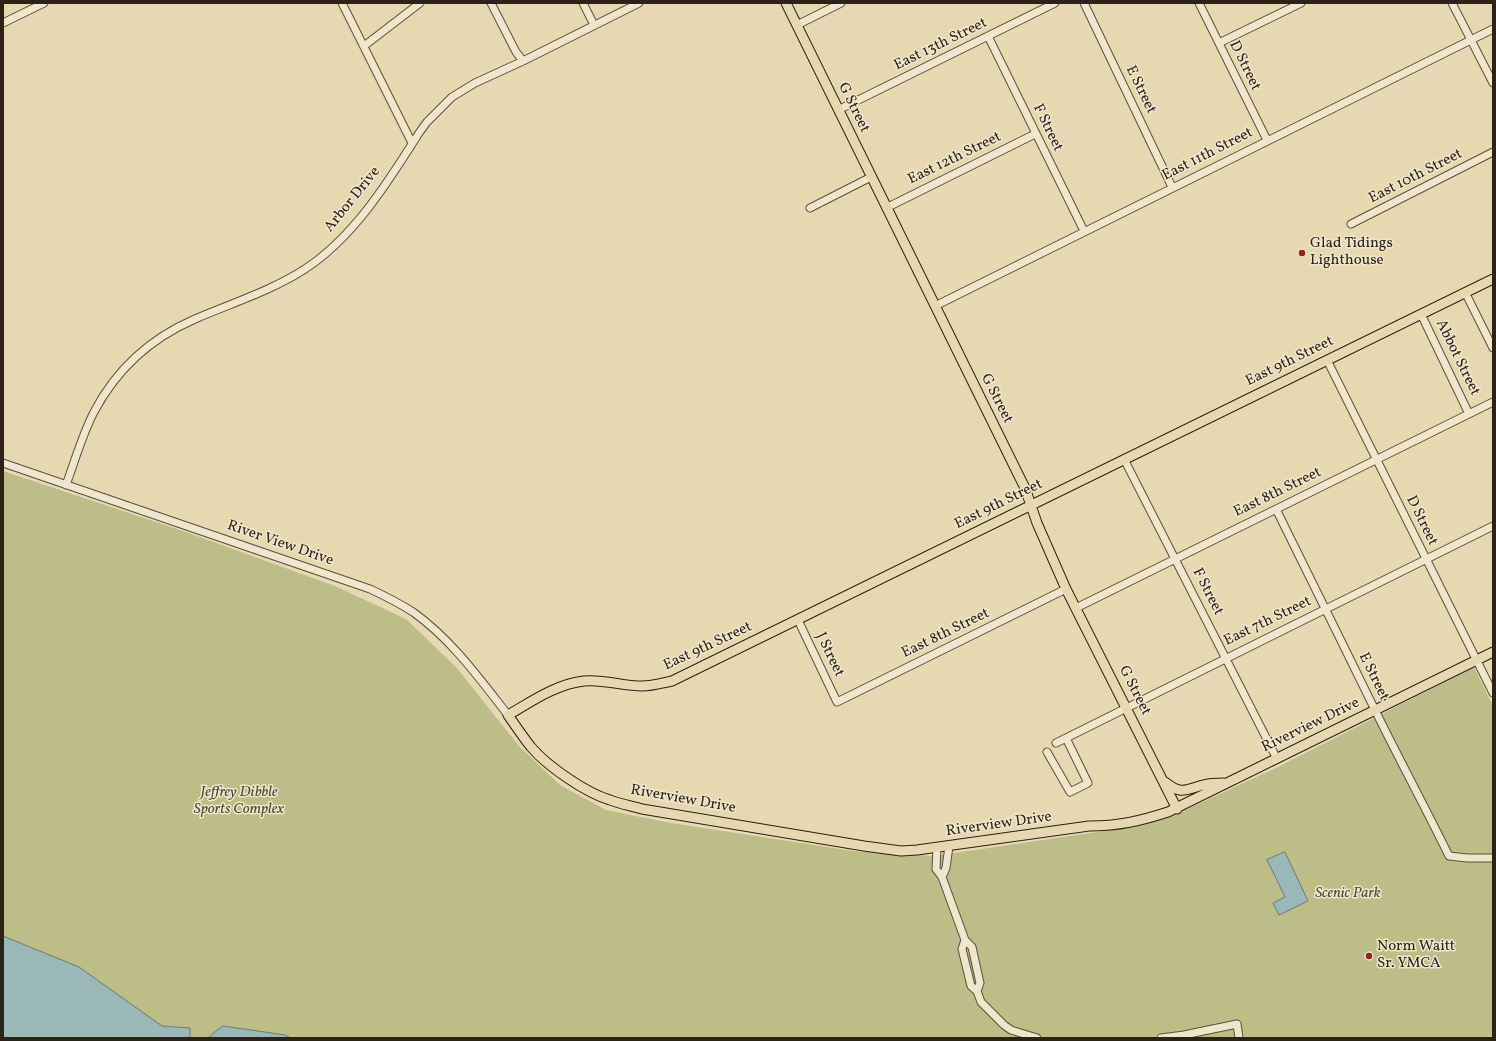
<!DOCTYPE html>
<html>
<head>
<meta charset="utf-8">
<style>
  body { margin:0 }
  #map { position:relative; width:1496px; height:1041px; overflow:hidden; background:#e6d9b2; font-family:Vollkorn,serif }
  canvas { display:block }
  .frame { position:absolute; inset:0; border:4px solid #2c2217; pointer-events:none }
</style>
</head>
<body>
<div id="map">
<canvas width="1496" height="1041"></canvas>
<div class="frame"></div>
</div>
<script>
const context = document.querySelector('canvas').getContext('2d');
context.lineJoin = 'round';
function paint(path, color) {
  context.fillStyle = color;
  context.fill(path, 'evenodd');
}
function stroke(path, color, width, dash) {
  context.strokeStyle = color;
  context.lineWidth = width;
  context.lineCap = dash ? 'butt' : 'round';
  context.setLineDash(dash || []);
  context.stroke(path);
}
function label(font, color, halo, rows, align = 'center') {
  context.font = font + ' Vollkorn,serif';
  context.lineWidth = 3;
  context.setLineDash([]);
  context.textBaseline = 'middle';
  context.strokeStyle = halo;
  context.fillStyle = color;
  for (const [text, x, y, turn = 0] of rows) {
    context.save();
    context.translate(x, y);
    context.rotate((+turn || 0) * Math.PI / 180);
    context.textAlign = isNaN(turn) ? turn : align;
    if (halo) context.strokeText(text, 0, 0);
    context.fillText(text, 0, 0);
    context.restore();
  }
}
paint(new Path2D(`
  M3,471L186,532L335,586L406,619L456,667L519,746L560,785L606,810L671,823L853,851L934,856L1138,826L1183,811L1278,767L1474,667L1493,706V1038H143L3,981Z`), '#bdbd87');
const water = new Path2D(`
  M1285,852L1308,901L1279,915L1273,903L1285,897L1267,860Z
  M3,936L79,967L162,1026L190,1028V1038H3Z
  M223,1026L285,1035L291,1038H208Z`);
paint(water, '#9cb7b8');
stroke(water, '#6f7b78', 1);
const minor = new Path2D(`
  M342,3L412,143
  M491,3L516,52L523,61
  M583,3L594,25
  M1084,3L1172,187
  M1199,3L1267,140
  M1452,3L1493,83
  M3,23L44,3
  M797,25L841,3
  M988,36L1084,231
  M1219,43L1301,3
  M364,46L420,3
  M838,110L1055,3
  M810,208L871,177
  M886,208L1035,134
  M1351,224L1493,152
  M1465,292L1493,348
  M935,306L1493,29
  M1421,314L1469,414
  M1327,360L1493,693
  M1124,459L1277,759
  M3,463L370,589C385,596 399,603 413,612C451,639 479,678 508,715
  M66,485C75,461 82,435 94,412C116,370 151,338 195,319C232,303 271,291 305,269C354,237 388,182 419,133L427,122L452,97L475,83L523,61L639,3
  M1276,509C1309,575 1342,643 1375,710C1399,759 1425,807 1449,856L1467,858H1493
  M1076,608L1493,402
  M798,620L837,702L1066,589
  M1056,743L1493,526
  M1047,752L1070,792L1088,783L1066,738
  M937,848L936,869L942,877L965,940L972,947L980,983L977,991
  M942,877L946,868L949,846
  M965,940L962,949L971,986L977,991L981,1002L1004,1025L1011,1030L1037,1038
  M1161,1038L1184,1035L1237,1024L1239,1038`);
const major = new Path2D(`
  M786,3L1017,472L1025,488L1037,523L1066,589L1177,809
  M1493,279L672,681C662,683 652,686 642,686C623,686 603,679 584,681C556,684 531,702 508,715C515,725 523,737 531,747C547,766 586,793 610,800C620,804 632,806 642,809L864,846L901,851L917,850L1089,826C1119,826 1140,821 1168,812L1493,652
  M1165,782C1181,795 1185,790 1203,785C1210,783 1217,783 1224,783`);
stroke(minor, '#5a503e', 9);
stroke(major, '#2c2217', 11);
stroke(minor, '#efe6cd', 7);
stroke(major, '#e6d9b2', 9);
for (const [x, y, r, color] of [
  [1302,253,4,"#8f2418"],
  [1369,956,4,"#8f2418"]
]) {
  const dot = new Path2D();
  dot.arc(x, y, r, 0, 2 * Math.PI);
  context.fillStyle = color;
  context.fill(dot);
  stroke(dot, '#efe6cd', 1.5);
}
label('15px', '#2c2217', '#efe6cd', [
  ["East 13th Street",941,45,-26],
  ["D Street",1244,66,64],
  ["E Street",1140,90,64],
  ["G Street",853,108,64],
  ["F Street",1047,128,64],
  ["East 11th Street",1208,155,-27],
  ["East 12th Street",955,159,-26],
  ["East 10th Street",1416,177,-27],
  ["Arbor Drive",353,200,-51],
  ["Abbot Street",1457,358,64],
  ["East 9th Street",1290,362,-26],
  ["G Street",996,399,63],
  ["East 8th Street",1278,493,-26],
  ["East 9th Street",999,505,-26],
  ["D Street",1421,521,64],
  ["River View Drive",280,544,19],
  ["F Street",1207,592,63],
  ["East 7th Street",1268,622,-26],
  ["East 8th Street",946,634,-26],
  ["East 9th Street",708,647,-25],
  ["J Street",829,655,64],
  ["E Street",1373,677,64],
  ["G Street",1134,691,63],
  ["Riverview Drive",1311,726,-26],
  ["Riverview Drive",683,800,10],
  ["Riverview Drive",999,825,-8]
]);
label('15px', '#2c2217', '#efe6cd', [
  ["Glad Tidings",1310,244],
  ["Lighthouse",1310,261],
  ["Norm Waitt",1377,947],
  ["Sr. YMCA",1377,964]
], 'left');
label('italic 15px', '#504933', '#efe6cd', [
  ["Jeffrey Dibble",239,793],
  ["Sports Complex",239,810],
  ["Scenic Park",1348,894]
]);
</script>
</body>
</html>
